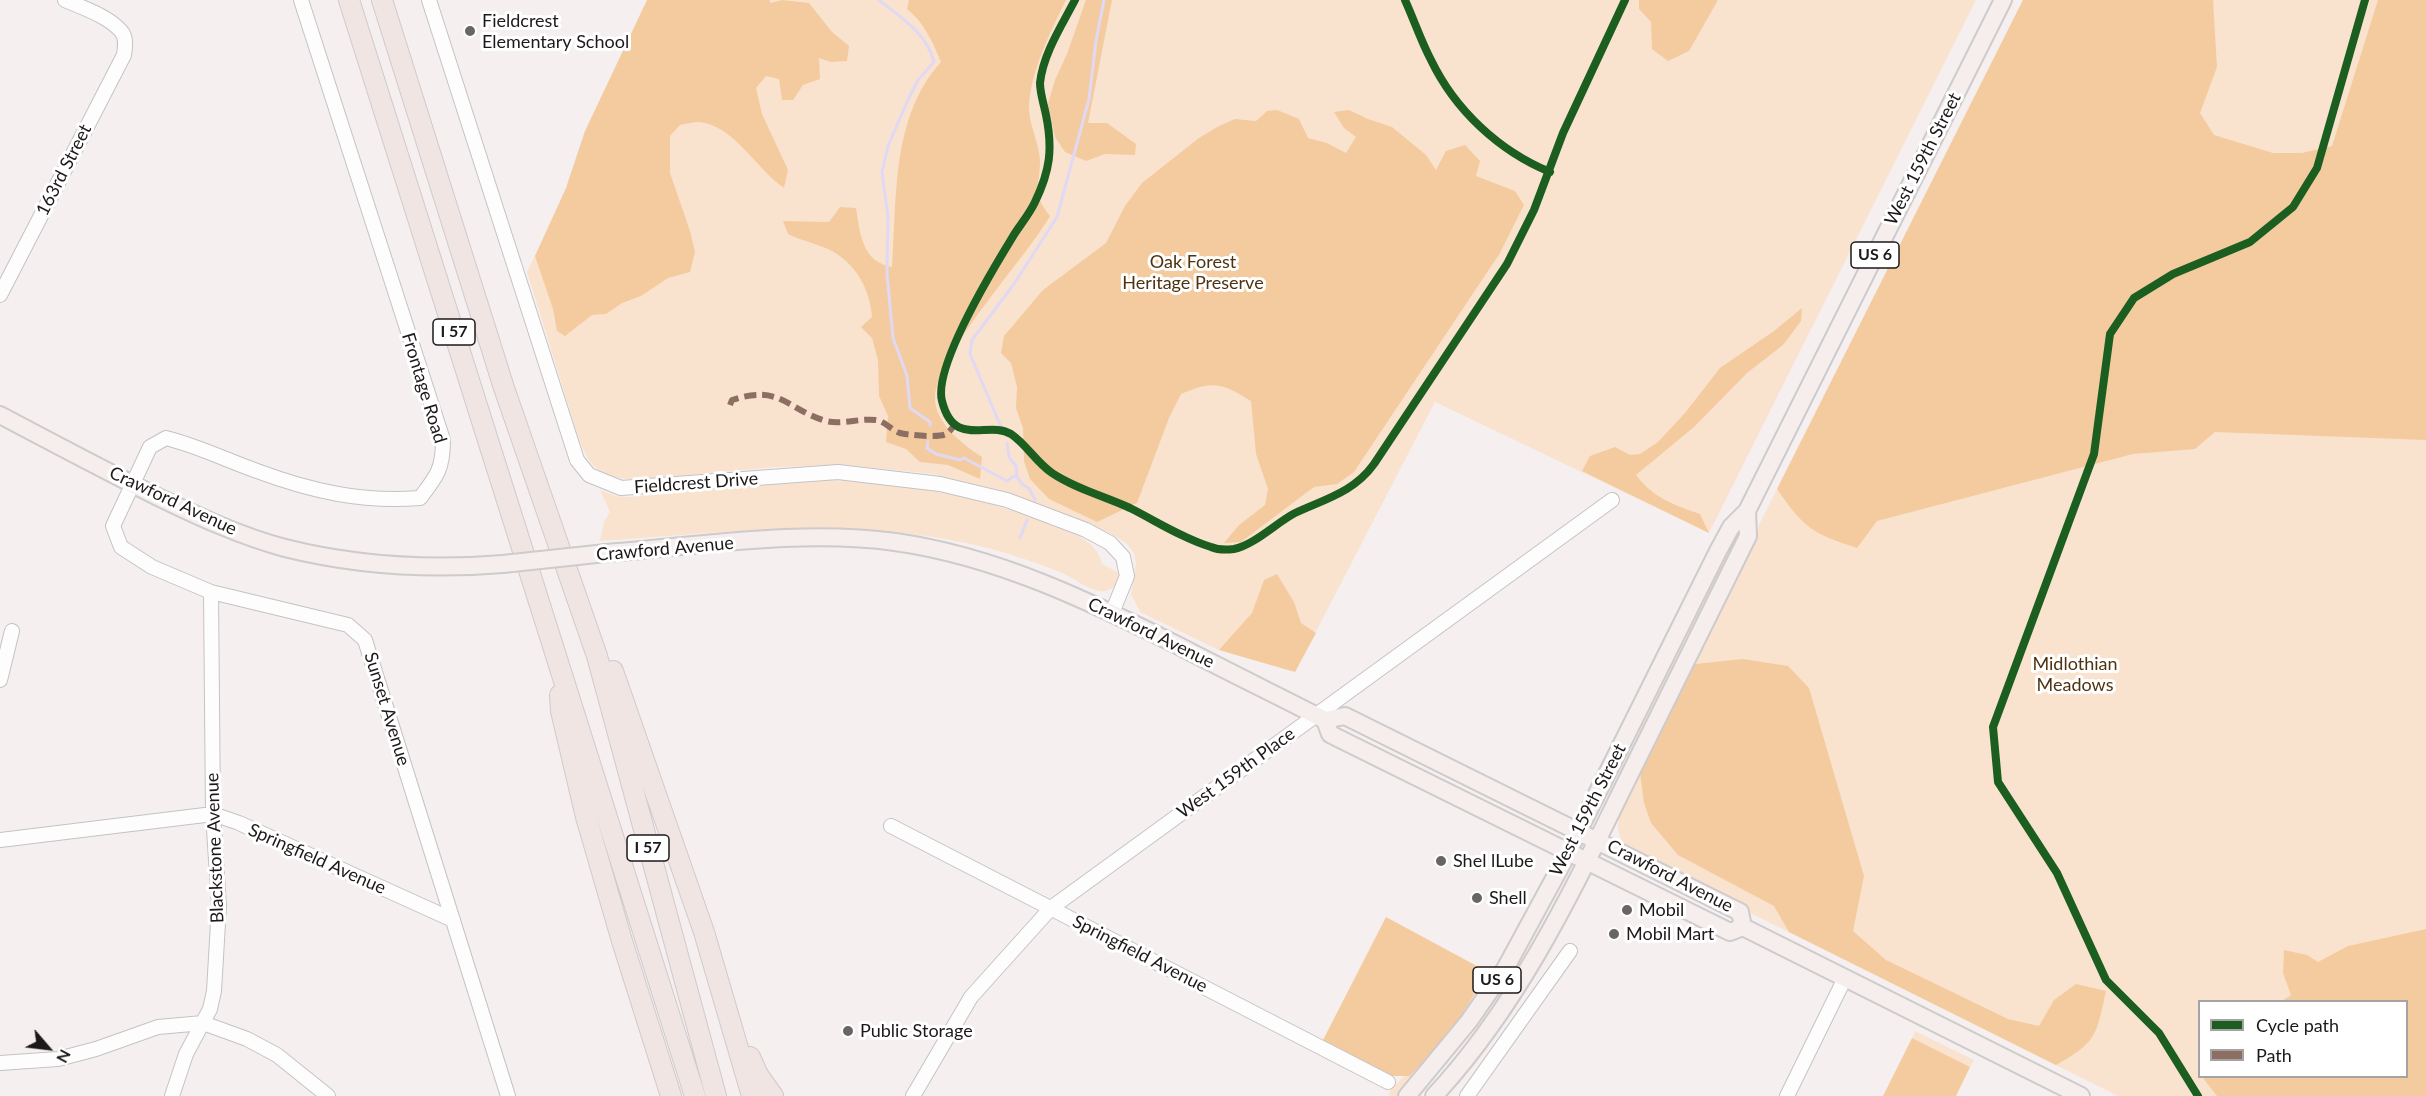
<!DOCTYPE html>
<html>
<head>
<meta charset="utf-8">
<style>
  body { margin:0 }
  #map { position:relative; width:2426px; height:1096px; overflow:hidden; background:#f5eff0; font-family:Lato,sans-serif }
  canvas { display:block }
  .legend { position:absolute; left:2198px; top:1000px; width:210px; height:78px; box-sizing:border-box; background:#fff; border:2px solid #a5a3a3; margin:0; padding:8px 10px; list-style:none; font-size:18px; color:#1d191a }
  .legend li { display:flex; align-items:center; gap:12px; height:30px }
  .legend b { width:30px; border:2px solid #a5a3a3 }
  .north { position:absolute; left:18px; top:1018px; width:60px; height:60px; -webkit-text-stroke:4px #fff; paint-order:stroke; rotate:118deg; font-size:16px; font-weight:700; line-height:24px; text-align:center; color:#1d191a }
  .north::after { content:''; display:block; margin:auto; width:21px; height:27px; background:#1d191a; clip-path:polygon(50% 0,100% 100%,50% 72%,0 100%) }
</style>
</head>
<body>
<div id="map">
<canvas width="2426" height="1096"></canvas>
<ul class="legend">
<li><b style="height:8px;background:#1b5e20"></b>Cycle path</li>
<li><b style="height:8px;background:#8d6e63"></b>Path</li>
</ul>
<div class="north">N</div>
</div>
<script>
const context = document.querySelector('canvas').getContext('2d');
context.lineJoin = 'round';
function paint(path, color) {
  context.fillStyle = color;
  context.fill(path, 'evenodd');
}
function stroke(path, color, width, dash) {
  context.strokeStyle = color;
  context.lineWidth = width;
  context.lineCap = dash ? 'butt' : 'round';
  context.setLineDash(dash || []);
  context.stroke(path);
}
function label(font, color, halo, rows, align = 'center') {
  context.font = font + ' Lato,sans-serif';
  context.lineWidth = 6;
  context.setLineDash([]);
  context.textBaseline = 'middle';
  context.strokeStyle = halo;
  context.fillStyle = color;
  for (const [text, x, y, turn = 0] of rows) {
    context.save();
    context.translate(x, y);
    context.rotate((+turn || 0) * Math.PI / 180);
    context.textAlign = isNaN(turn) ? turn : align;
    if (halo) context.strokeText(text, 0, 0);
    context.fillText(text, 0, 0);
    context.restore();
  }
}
paint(new Path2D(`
  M657,0H1976L1709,533L1435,402L1295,672L1219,650L1140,612L1131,594L1136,564L1134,553L1126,543L1110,533L1008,492L933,474L844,465L775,467L636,480C601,477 589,469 578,436L527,272Z
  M2023,0H2426V1096H2118L1638,857C1620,843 1615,835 1620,812L1701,651L1761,521ZM2200,1002H2406V1076H2200Z
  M829,480C905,484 979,495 1050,525C1072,534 1097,539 1102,564L1119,573L1121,579C1117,586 1108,593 1099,591C1087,589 1074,578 1062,573C1033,561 1002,551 971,544C848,517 724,532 600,541L604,522L610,512L600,490L616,496L630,497Z
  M1488,973L1497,976L1402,1096H1390L1389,1092L1404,1076H1411L1453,1029Z
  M1915,1031L1974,1060L1970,1067L1912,1038Z`), '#f9e3cf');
paint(new Path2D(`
  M647,0H769L771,3L782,0L809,3L832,32L849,46L847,61L831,62L819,58L820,79L803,85L793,100H782L779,79L766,76L756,88L762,114L788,170L784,188C757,170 734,125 699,122C693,122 686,124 680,125L670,136V173L690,231L695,252L690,272L668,278L641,296L622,303L606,314L592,315L565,336L557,331L553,309L535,256L566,188L585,131Z
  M909,0H1066C1051,30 1031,71 1029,105C1028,123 1039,142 1040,160C1040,189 1030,190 1050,216C1025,260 936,353 935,398C934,422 964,446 982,457L980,479L948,465L920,462L906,449L886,442L888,416L879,396L878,360L872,338L861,327L872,317C870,290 857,265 832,251C819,244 802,241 788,234L783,221L829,222L840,207L856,208C860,233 862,262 892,267C897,198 891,117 941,62C933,43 924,22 907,9Z
  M1086,0H1112L1088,123H1107L1136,144L1135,155L1105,154L1086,161L1065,152L1055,137L1048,104L1055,80L1067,54Z
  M1639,0H1718L1689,51L1668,61L1652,49L1651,22L1639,9Z
  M2023,0H2213L2217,67L2200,113L2214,135L2273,153H2302L2332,146L2378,0H2426V440L2215,432L2195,449L2133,454L1877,521L1857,548C1811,533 1804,528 1777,489Z
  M1277,110L1299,119L1308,138L1327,143L1346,153L1356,137L1344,128L1334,112L1349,110L1368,119L1392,127L1426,155L1436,170L1446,151L1465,145L1480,161L1476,176L1515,191L1524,205L1500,253L1354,472L1337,484L1314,487L1241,542L1224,543L1239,525L1265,505L1268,489L1256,454L1251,401C1222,383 1213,380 1181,394L1169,418L1137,503L1097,522L1049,499L1030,479L1024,461L1023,428L1016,408L1017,387L1011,363L1001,353L1004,336L1043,290L1106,243L1125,206L1142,183L1199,138L1219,126L1235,119L1256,121L1267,111Z
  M1802,308L1801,321L1783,345L1747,373L1694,427L1636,475C1652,497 1674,505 1700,514L1709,533L1582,471L1590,456L1615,447L1630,455L1640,454L1658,442L1685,413L1720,368L1774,331Z
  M1277,574L1294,602L1301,623L1316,633L1295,672L1219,650L1252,613L1264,580Z
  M1743,659L1788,666L1809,688L1864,876L1853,931L1886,960L2008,1019L2039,1026L2054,1000L2076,984L2106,991C2096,1036 2097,1042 2056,1065L1789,932L1774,906L1678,855L1651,823L1644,803L1640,773L1695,664Z
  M1386,917L1488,972L1453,1029L1410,1076H1385L1322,1042Z
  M2426,929V1096H2217L2203,1078L2205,1076H2406V1002L2282,1001L2291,995L2283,973L2284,950L2307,955L2318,962L2348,946Z
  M1912,1038L1970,1067L1956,1096H1883Z`), '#f4cb9e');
stroke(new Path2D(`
  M879,0C900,17 927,33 934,62L918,80L907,102L888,146L882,172L888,217L887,274L893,338L907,376L910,408L930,422V425
  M1001,427L970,354L972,340L1014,284L1057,217L1089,99L1096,41L1104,0
  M928,442L927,448L936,454L960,460L964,458L1007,481L1014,476L1017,477
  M1007,443L1009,457L1016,466L1017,477L1023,485L1029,488L1035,500
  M1020,538L1027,520`), '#e1d9f4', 3);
const minor = new Path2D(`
  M301,0L443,440C443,469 437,476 420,498C363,503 311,491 257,471C226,460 198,446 166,438L150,447L113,526L121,547L152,567L211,592L348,625L365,640L508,1096
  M429,0L577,460L589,475L621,488L838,472L940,484L1007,500L1086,530L1110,543L1123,557L1127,576L1112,613
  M0,295L124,55C125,47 127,38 121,31C108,16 83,8 65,0
  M0,680L12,631
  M891,826L1388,1082
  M0,840L213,814L239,823L453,920
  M0,1063L58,1059L96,1049L158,1027L203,1023L247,1039L277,1055L328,1096
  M172,1096L186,1054L210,1009L214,991L219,906L213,814L211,592
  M913,1096L971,997L1051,908L1612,500
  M1467,1096L1570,951
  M1787,1096L1845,978`);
const major = new Path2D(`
  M0,415C51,442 102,469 154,495C197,516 240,536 285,548C357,566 429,570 503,564
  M606,553C698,546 803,529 895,542C996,556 1089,601 1179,646C1227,671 1276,695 1325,720L1345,716L1740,912L1743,927
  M1325,720L1330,734L1348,743L1730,932L1743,927L2081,1096
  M1407,1096L1469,1021L1505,969L1562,864L1718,551L1731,527L1747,511L2003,0
  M1434,1096C1517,1007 1570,896 1623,788C1665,704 1706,620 1748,536L1747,511`);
const highway = new Path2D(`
  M349,0L695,1096
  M382,0L504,388L597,656L716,1096
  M613,671L704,932L752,1096
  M560,695L561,711L586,817L622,941L671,1096
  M750,1057L758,1075L773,1096`);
stroke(minor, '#c6c2c3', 16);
stroke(major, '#cecbcc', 20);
stroke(highway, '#cecbcc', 22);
stroke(minor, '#fefdfd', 14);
stroke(major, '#f6eeed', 16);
stroke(highway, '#f0e5e2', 20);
const majorBridge = new Path2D(`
  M503,564L606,553`);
stroke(majorBridge, '#cecbcc', 20, []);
stroke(majorBridge, '#f6eeed', 16);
stroke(new Path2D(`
  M730,405L732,400C781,384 786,409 826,421C841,425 860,418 876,420C885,421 892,431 900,433C908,435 939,438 946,434C949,433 953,427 955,424`), '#8d6e63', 6, [12, 6]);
stroke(new Path2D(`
  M1075,0C1062,25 1043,54 1040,83C1040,93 1044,105 1046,115C1053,149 1050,171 1035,202C1029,215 1019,226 1012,238C993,269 933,367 942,401C954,449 988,420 1011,434C1027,445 1036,462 1052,473C1076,489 1104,496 1130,508C1156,521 1182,538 1211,547C1218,550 1226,550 1234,549C1254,545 1276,523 1295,513C1325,499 1354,492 1374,464L1507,264L1534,210L1563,133L1625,0
  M1405,0C1414,20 1421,41 1431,60C1455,110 1499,151 1550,172
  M2198,1096L2159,1033L2106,980L2057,873L1998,782L1993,727L2094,454L2110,334L2134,298L2173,274L2250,242L2293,207L2317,168L2365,0`), '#1b5e20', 8);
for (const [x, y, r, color] of [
  [470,31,6,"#696465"],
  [1441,861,6,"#696465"],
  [1477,898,6,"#696465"],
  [1627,910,6,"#696465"],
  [1614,934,6,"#696465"],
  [848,1031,6,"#696465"]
]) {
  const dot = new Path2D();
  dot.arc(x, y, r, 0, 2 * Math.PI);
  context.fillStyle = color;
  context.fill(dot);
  stroke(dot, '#fff', 2);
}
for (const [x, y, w] of [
  [1875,255,48],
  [454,332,42],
  [648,848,42],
  [1497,980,48]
]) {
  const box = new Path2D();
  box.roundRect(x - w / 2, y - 13, w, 26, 4.5);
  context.fillStyle = '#fff';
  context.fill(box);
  stroke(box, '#1d191a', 1.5);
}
label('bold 16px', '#1d191a', null, [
  ["US 6",1875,255],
  ["I 57",454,332],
  ["I 57",648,848],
  ["US 6",1497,980]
]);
label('18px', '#1d191a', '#fff', [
  ["Fieldcrest",482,21],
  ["Elementary School",482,42],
  ["Shel lLube",1453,861],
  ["Shell",1489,898],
  ["Mobil",1639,910],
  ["Mobil Mart",1626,934],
  ["Public Storage",860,1031]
], 'left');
label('18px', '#1d191a', '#fff', [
  ["West 159th Street",1923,159,-63],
  ["163rd Street",64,170,-63],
  ["Frontage Road",424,388,73],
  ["Fieldcrest Drive",696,483,-4],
  ["Crawford Avenue",173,501,25],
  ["Crawford Avenue",665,549,-5],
  ["Crawford Avenue",1151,633,26],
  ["Sunset Avenue",387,709,73],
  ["West 159th Place",1236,773,-36],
  ["West 159th Street",1588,810,-63],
  ["Blackstone Avenue",215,848,-92],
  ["Springfield Avenue",317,859,24],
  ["Crawford Avenue",1670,876,27],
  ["Springfield Avenue",1140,954,27]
]);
label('18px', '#4f320f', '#fff', [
  ["Oak Forest",1193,262],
  ["Heritage Preserve",1193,283],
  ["Midlothian",2075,664],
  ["Meadows",2075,685]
]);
</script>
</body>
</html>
